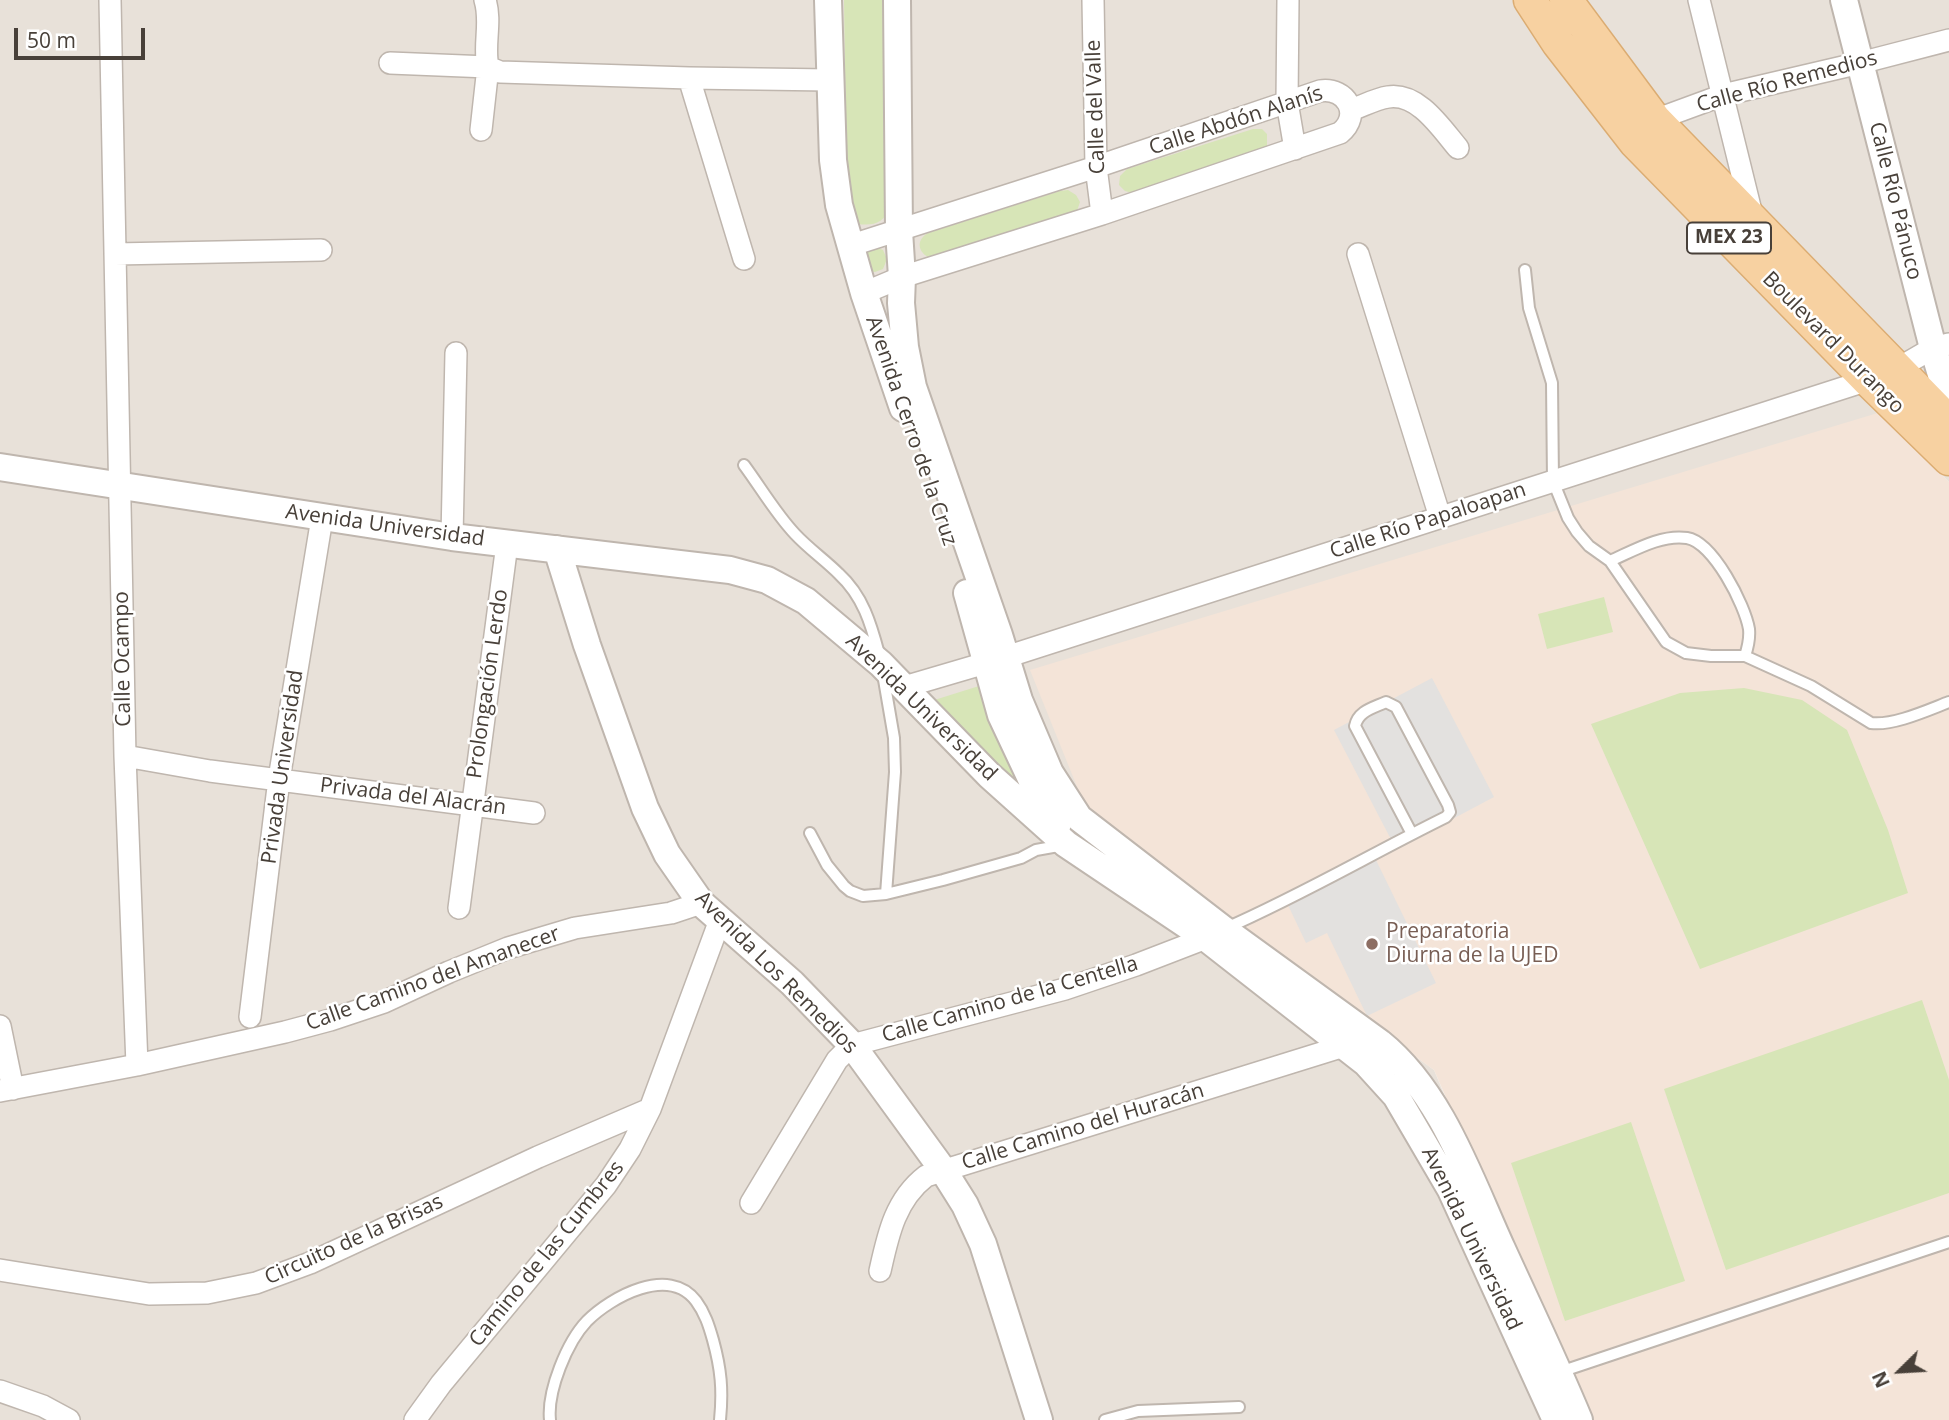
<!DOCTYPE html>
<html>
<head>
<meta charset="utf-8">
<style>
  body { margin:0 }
  #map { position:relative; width:1949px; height:1420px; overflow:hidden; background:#f4f0eb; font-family:"Open Sans",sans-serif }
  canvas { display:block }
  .north { position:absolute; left:1865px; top:1336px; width:70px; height:70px; -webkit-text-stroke:5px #fff; paint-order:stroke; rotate:246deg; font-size:19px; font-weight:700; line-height:28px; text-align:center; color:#484039 }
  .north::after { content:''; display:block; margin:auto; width:24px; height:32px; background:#484039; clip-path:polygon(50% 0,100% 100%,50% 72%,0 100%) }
  .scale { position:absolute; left:14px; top:28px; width:131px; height:32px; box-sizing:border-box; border:4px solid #484039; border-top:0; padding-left:9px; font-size:21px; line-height:24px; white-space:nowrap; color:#484039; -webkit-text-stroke:5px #fff; paint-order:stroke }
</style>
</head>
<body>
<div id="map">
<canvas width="1949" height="1420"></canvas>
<div class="north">N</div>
<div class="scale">50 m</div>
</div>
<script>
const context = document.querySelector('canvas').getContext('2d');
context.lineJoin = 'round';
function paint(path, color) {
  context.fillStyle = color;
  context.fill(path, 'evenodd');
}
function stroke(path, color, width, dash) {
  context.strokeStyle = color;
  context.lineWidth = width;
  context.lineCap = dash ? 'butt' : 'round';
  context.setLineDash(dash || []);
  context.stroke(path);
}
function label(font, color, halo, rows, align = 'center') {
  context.font = font + ' "Open Sans",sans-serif';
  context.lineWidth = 5;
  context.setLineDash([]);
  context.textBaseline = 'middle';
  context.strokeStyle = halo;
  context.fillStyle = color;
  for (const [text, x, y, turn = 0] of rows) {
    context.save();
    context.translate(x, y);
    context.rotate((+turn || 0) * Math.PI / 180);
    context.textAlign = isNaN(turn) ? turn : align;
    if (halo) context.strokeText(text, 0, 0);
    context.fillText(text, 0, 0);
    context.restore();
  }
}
paint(new Path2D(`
  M0,0H1949V482L1881,412L1090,819L1434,1070L1578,1420H0Z`), '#e8e1d9');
paint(new Path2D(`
  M1881,412L1949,482V1420H1588L1434,1070L1090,819L1030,670Z`), '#f4e4d8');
paint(new Path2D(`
  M844,0H888L891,208C882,223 875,226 858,224L852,215L847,199Z
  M1253,129H1262L1267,134V149L1136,194L1125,191L1119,185L1120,176L1127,169Z
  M1068,190L1076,195L1080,202L1077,211L933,259C919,255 914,241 928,233L1060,191Z
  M875,247L883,250L887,259L883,269L875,272L869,271L863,253L867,249Z
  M1604,597L1613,632L1547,649L1538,614Z
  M979,686L996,734L1021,787L928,702Z
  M1744,688L1802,700L1847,730L1888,830L1908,893L1700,969L1591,724L1680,693Z
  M1922,1000L1949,1080V1193L1726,1270L1664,1089Z
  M1631,1122L1685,1281L1565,1321L1511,1163Z`), '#d7e5b7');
paint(new Path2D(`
  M1432,678L1494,797L1396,849L1334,730Z
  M1376,860L1436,983L1367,1016L1327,933L1306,943L1287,903Z`), '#e3e1df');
const service = new Path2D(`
  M1525,270L1529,308L1552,383L1553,481L1568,518L1577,532L1589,546L1610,561L1666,642L1686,653L1711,656H1745L1811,686L1871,723C1893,726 1928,710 1949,702
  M744,465C761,488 776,514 795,534C809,549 825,560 839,574C863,596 871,624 879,654
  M1610,561C1633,551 1661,534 1687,538C1713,542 1745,605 1749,629C1750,639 1748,647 1745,656
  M883,674L894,738L895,772L886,894
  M810,833L827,865L844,886L850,891L863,896L886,894L943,880L1021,858L1036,850L1064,845
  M1224,929C1300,896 1371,854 1446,817L1450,812L1448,805L1396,707L1386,702C1373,708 1358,711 1355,726L1412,834
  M1557,1373L1949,1242
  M550,1420C547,1391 567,1342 587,1321C611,1297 669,1265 696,1301C705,1313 709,1326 713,1340C721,1369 723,1390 720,1420
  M1105,1420L1138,1411L1239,1407`);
const minor = new Path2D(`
  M110,0L125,756L137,1065
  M1093,0L1096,167L1102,214
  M1288,0L1287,102L1295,149
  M1699,0L1753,219
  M390,63L488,67L500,72L689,78L829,80
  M689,78L744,259
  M1351,110C1363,106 1375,99 1388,97C1418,92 1441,128 1458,148
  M1647,128L1655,120L1723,95L1860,63L1949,40
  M481,130L488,67C483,45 492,22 485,0
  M849,246L1096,167L1320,91C1347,87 1362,115 1340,133L1102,214L902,277L864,293
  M115,254L321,250
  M1358,254L1440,517
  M452,537L456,353
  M904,687L1006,657L1868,380L1897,369L1933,348L1949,344
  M125,756L210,771L534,813
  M459,908L507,544
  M250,1017L279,779L322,518
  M0,1026L13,1089
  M0,1091L137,1065L285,1032L330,1020L384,1002L449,972L508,948L575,928L671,913L701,903
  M751,1203L837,1060L852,1045L1065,989L1136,965L1206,938
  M0,1270L149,1294L207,1293L256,1283L310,1263L538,1157L650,1109
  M880,1271C888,1235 895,1200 926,1176L1344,1046
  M0,1391L43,1406L69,1420
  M415,1420L441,1384L606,1185L630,1149L650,1109L720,920`);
const tertiary = new Path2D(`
  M828,0L833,160L839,205L864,293L903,408
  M897,0L899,231L902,277L901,303L905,347L913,387L999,635L1019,700L1050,773L1079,818L1223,929L1380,1043C1441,1092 1470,1179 1502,1249C1528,1306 1555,1362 1579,1420
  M1844,0L1933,348L1949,401
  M0,467L452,537L730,570L767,580L806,601L881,664L989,775L1066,844L1206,938L1366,1063L1396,1096L1451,1190L1556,1420
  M557,549L587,645L645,808L667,854L701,903L792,983L852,1045L943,1170L965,1205L983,1244L1039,1420
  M967,593L1001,715L1033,783L1057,827`);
const primary = new Path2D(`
  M1530,0L1558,43L1635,142L1868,380L1949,459
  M1566,0L1655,120L1949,422`);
stroke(service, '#bfb6ae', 14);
stroke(minor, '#bfb6ae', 24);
stroke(tertiary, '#bfb6ae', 30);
stroke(primary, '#dbac72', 35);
stroke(service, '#fff', 10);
stroke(minor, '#fff', 21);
stroke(tertiary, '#fff', 26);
stroke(primary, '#f7d1a1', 32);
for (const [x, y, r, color] of [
  [1372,944,7,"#8d6e63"]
]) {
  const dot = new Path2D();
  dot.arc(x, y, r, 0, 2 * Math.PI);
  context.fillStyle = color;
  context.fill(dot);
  stroke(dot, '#fff', 2.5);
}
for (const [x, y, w] of [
  [1729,238,84]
]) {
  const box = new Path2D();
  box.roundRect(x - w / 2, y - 15.5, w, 31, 5);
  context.fillStyle = '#fff';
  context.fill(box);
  stroke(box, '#484039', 2);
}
label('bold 19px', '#484039', null, [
  ["MEX 23",1729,238]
]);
label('21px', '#484039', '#fff', [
  ["Calle Río Remedios",1787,82,-15],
  ["Calle del Valle",1096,107,-92],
  ["Calle Abdón Alanís",1236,121,-18],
  ["Calle Río Pánuco",1895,201,76],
  ["Boulevard Durango",1833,343,45],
  ["Avenida Cerro de la Cruz",911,431,71],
  ["Calle Río Papaloapan",1428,521,-18],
  ["Avenida Universidad",385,526,8],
  ["Calle Ocampo",123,659,-91],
  ["Prolongación Lerdo",488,684,-82],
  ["Avenida Universidad",921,708,44],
  ["Privada Universidad",283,767,-82],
  ["Privada del Alacrán",413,797,7],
  ["Avenida Los Remedios",776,973,45],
  ["Calle Camino del Amanecer",433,979,-20],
  ["Calle Camino de la Centella",1010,1000,-16],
  ["Calle Camino del Huracán",1083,1127,-17],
  ["Avenida Universidad",1471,1239,64],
  ["Circuito de la Brisas",354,1240,-24],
  ["Camino de las Cumbres",547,1254,-51]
]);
label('21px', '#785e54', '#fff', [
  ["Preparatoria",1386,932],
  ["Diurna de la UJED",1386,956]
], 'left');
</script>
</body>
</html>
